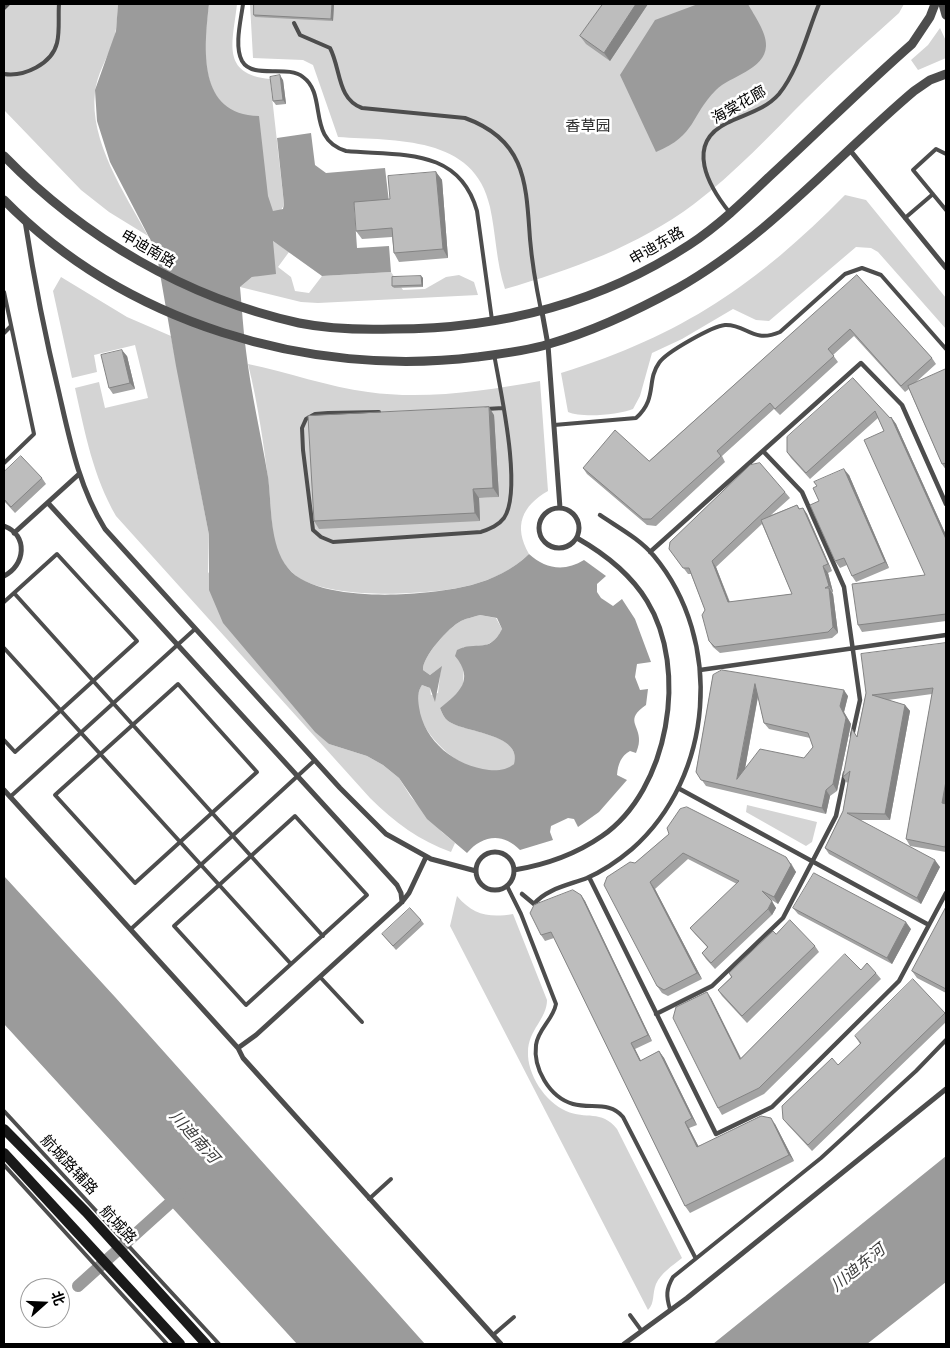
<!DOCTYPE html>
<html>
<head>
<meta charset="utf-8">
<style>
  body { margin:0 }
  #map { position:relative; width:950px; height:1348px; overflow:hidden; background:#fff; font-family:Raleway,"Noto Sans SC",sans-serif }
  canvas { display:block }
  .frame { position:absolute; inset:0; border:5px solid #000; pointer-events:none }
  .north { position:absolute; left:20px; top:1278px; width:50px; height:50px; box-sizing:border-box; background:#fff; border:1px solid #999; border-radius:50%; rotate:70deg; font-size:14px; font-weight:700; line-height:20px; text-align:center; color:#000 }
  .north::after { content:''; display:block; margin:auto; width:18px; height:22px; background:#000; clip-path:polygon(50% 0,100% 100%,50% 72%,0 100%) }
</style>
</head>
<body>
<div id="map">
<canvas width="950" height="1348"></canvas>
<div class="frame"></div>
<div class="north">北</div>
</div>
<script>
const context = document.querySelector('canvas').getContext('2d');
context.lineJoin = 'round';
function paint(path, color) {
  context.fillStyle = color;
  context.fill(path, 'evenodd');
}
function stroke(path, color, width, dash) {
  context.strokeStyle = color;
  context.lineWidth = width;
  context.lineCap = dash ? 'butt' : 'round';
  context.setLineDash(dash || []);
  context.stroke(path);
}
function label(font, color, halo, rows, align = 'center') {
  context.font = font + ' Raleway,"Noto Sans SC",sans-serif';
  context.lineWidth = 5;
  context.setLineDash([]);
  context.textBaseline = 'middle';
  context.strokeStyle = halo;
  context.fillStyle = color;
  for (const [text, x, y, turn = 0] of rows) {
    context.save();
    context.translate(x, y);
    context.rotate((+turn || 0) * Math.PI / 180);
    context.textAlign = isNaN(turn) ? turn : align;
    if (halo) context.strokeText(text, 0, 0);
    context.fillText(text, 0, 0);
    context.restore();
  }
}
paint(new Path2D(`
  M4,4H118C117,18 117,32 112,45C106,60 97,75 95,92C89,141 125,194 148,236L109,212L81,190L4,110Z
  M209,4H237C233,42 220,74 270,79L284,204C282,210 280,212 273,211L269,206L247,116C197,107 204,41 209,4Z
  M250,4H904L899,13C868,41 837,68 807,98C771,134 735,173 694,204C638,246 571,270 505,289C496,262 496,234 490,207C475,135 395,141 338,137L313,65L303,60L253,58Z
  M940,28L946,41V58L918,70L911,60L928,45Z
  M845,195L866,200L946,298V329L878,252L871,248L856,247L769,321L756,320L733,309L682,339L652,353L640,396L633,409C619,415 581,418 568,412L561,373C683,335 756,285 845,195Z
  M273,241L289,252L278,267L291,277L295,291L309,293L322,276L391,272L403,290L425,289L446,277L459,275L474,282L478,295L318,303L301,302L240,287L252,277L262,275Z
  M61,277L127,317L171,336L209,535L208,572L329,744L367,756L383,765L399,778L411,797L442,832L455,843L451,852C420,841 394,822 370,798L116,516C93,476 85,433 75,388L99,382L105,408L148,398L135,345L94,355L97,372L72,378L53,291Z
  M248,364C287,372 329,387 368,392C424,400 484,391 540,381L548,491C522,506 513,526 529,554C497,585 452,591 410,593C381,595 318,594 295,575C287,568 279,558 276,547C271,529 271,506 269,487C264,446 258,404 248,364ZM314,424L498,497L479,498Z
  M480,615L496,618L502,629C494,647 481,647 463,647C462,657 466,683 461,690C457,697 447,703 440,708C442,713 444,718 448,721C465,733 523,733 514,764C478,797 396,721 422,685L430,688L431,695L438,693L441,667L430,675L423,670C422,657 449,627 461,621C467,618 474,617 480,615Z
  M747,805L817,822L812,842L806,846L746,812Z
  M457,896C473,915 489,918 513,914L547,1000C547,1019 528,1030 528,1052C527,1074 545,1102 566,1111C586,1120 601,1109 617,1129L682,1258C672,1266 661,1273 656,1284C652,1294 655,1303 648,1310L450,926Z`), '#d4d4d4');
paint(new Path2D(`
  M118,4H209C204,48 197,115 259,116L268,196L273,211L283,209L284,204L277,138L311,133L315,165L326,173L385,168L389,202L354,205L357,248L389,246L391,272L322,276L273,241L276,274L252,277L240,287C242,308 243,329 246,351C251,393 261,435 268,477C272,506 269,545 288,568C309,595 375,596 406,594C450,591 496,586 529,554C545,569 565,572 584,560L606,576L597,584V592L601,598L613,606L622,599L635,619L651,662L637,664L635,677L640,690L648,689L646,705C624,720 640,725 639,741C639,745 637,750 636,753L630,751C621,756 618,764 617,775L627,780L599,812L578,827L574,819L568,818L551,826L550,832L553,840L520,850C503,832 482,835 467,853L427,819L399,778L383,765L367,756L329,744L315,732L223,623L209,590V535L176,366L158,262L152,243L110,162L97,121L95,90L116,31ZM480,615L497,618L502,629C489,655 476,640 457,650L455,656C475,680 459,693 440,708C442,713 444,718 448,721C464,733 523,733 514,764C507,770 497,771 489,770C456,766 424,742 419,707C418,699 417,692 422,685L430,688L435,702L442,666L430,675L423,670C422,657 449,627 461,621C467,618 474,617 480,615Z
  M698,4H748C754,15 767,33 766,46C765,70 730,76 716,90C690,116 697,135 656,152L620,75L655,20Z
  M4,876L115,997L425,1344H297L4,1024Z
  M946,1156V1282L867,1344H713Z`), '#9b9b9b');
stroke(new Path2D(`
  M78,1286L180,1194`), '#9b9b9b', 12);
stroke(new Path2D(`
  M243,4C241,20 234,46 242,61C253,80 287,64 303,77C328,95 306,139 346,151C401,156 459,147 477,211L492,320
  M4,8L8,4
  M294,23L300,35L330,48C341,69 337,99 362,108L465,118C526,140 526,183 530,239C532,263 536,286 541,310
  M4,74C24,77 52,64 57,43C60,31 58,16 59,4
  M946,154L936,149L913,170L946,210
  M730,213C709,187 684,144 727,123C745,114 765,110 779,94C799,69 807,33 819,4
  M905,218L933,194
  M4,292L34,434L4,463
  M4,333L11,326
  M486,409L503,408
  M379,412L328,413L315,414L306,419L302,428L303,450L313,530L321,537L333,542L481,532C489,529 498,526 504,518C523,490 500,389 494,354
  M554,425L636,418C658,398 646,381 659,363C666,352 713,326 725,325C747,324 752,344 780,332L845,274L862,268L881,275L946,349
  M14,593L323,936
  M4,602L57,554L137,641L15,752L4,740
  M4,648L291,964
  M178,684L257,772L135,883L55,795Z
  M10,797L195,629
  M295,816L367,895L246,1005L174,926Z
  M507,886L521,914L556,1004C553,1020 538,1029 536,1045C533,1068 549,1097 573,1104C591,1109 610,1101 623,1117L695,1257
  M131,929L315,760
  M320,977L362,1022
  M4,1111L219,1344
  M4,1165L167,1344
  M369,1199L391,1179
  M670,1309C666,1296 666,1289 673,1277L821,1158L916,1071L946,1040
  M630,1315L641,1330
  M493,1335L514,1317`), '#4d4d4d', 4);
stroke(new Path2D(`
  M763,451L802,492L844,587L860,700L852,736
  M650,552L861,363L902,405L946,504
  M700,670L946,635
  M678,788L929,925
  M589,877L716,1134L772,1107L899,981L946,893
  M522,894L534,904C546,889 569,885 587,878C603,871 619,860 632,849C714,777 724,640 654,556C640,539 619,528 600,515
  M656,1014L712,986L783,918L836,816L845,773`), '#4d4d4d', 4.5);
stroke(new Path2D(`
  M849,149L946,268
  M25,221C34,279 45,336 59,393C70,441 79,487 105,529L340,788L386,834L431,859L476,871
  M542,312L548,345L560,508
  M48,503L397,885L401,893L402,902
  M539 528a20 20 0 1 1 40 0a20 20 0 1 1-40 0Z
  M4,526C29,535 25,566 4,576
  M14,533L78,475
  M4,790L238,1048L243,1058L501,1344
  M476 871a19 19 0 1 1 38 0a19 19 0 1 1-38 0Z
  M514,870C545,865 576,854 602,836C669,790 689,669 647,601C630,573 605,554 577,538
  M238,1048L256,1035L402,902L409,893L426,857
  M624,1344L687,1298L946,1089`), '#4d4d4d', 5);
stroke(new Path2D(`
  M943,4L946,15
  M4,156C84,238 186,298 299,323C329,329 362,330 393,329C498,329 600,303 689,245C718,226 744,201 769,177C817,133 863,87 912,44L930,17L935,4
  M4,200C125,323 308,378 477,357C501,354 526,351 549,344C594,331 638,310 678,288C768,237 836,157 914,91L930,80L946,74`), '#4d4d4d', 9);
stroke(new Path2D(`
  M4,1129L86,1212L206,1344
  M4,1153L180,1344`), '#1a1a1a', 10);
paint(new Path2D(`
  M254,4H334L333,21L255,17L254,15Z
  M603,4H648L610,61L586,44L580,36Z
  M283,80L286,104L276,105L273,101Z
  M436,172L442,180L448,258L399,262L394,253L392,237L362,239L356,231L390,199Z
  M857,275L932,358L936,364L915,383L946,369V470L942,464L909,389L905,392L854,336L833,355L838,362L780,415L774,409L722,456L725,462L656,526L647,525L587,474L583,468L649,461Z
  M421,276L423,278V287L394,288L392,286Z
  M127,356L135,389L113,394L109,388Z
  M853,378L890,418L891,417L896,424L946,535V621L862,632L858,625L925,575L884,431L878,418L810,479L791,458L787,452Z
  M494,415L499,497L479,498L480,521L319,529L314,521Z
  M4,472L42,478L46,484L15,513L4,501Z
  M849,475L889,568L856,582L852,576L847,565L840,568L835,561L819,501L817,486L814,482Z
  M785,492L790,498L771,515L797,505L800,509L803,508L807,514L832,571L828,573L833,592L832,593L833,594L838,633L832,638L720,653L713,647L709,641L705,610L691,574H688L669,549ZM762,524L792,594L730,602L716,567Z
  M946,643V852L910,846L906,839L932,694L888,700L905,705L910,711L890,820H859L940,867L921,904L829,854L825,848L843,811L848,782L847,783L843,777L857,735L866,693Z
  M713,675L848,696L844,712L851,724L837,791L830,796L826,814L706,786L696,772ZM758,697L764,723L769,729L810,738L813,747L804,758L745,769Z
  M669,834L791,863L796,872L778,904L770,899L776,908L772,915L715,969L706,959L702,953L707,947L695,934L690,928L737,884L688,859L655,889L702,979L668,996L662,993L657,986L635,863Z
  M581,895L585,901L652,1041L635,1049L641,1061L659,1051L664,1058L697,1125L689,1128L698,1146L775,1124L794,1161L690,1213L685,1206L554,938L545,941L541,935Z
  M946,907V993L917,978L912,971Z
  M793,908L911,929L892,964L798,914Z
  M421,920L424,924L396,950L382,934Z
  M776,934L815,946L819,952L747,1023L722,996L718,990L731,977L729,973Z
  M861,970L876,973L881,979L764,1094L722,1115L718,1108L711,998L741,1058Z
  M945,1013L946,1014V1022L812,1151L788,1125L783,1119L860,1044L855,1036Z`), '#a3a3a3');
paint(new Path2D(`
  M332,4H334L333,21L331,19Z
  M636,4H648L610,61L604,53Z
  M280,75L283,80L286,104L283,100Z
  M436,172L442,180L448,258L443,249Z
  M421,276L423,278V287L422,285Z
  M122,350L127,356L135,389L130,383Z
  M489,407L494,415L499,497L493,488Z
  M891,417L896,424L946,535V539Z
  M844,469L849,475L889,568L885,562Z
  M473,489L479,498L480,521L475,513Z
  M803,508L807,514L832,571L828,564Z
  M712,561L716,567L732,609L728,602Z
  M823,566L828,573L833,592L829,586Z
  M829,588L833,594L838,633L833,627Z
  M755,684L759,690L742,785L737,779Z
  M844,690L848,696L844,712L851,724L837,791L833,784L840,706Z
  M905,705L910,711L890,820L885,814Z
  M946,781V808L942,803Z
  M826,790L830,796L826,814L822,808Z
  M786,857L796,872L778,904L774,897Z
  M935,860L940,867L921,904L917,898Z
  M650,882L655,889L702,979L697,973Z
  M581,895L585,901L652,1041L648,1035Z
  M772,901L776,908L772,915L768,909Z
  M906,922L911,929L892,964L887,958Z
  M707,992L711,998L744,1065L740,1059Z
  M631,1043L635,1049L644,1067L640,1061Z
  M659,1051L664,1058L697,1125L692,1118Z
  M771,1118L775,1124L794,1161L789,1155Z
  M685,1122L689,1128L702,1153L697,1147Z`), '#848484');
const building = new Path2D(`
  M254,4H332L331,19L254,15Z
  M603,4H636L604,53L580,36Z
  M280,75L283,100L273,101L270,77Z
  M436,172L443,249L394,253L392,228L356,231L354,202L390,199L388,176Z
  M857,275L932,358L901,386L850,329L828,349L834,356L775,409L770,403L717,451L721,456L651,519H643L583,468L615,430L649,461Z
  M421,276L422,285L392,286V277Z
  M122,350L130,383L109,388L101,355Z
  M946,369V463L942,464L908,386Z
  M853,378L890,418L891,417L946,539V614L858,625L852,584L925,575L864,440L884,431L875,411L806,473L787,452V437Z
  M489,407L493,488L473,489L475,513L314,521L308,416Z
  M21,456L42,478L11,507L4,499V472Z
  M760,463L785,492L712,561L728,602L792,594L761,520L797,505L799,509L803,508L828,564L823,566L829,586L825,588H829L833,627L828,632L715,647L709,641L702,615L705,610L689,568H683L669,549L670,542L750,465Z
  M844,469L885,562L852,576L844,558L835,561L810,505L819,501L813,488L817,486L814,482Z
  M946,643V781L942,803L946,804V842L945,847L906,839L933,688L872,695L905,705L885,814L847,813L935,860L917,898L825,848L843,811L850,771L843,777L852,729L857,737L866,693L861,654Z
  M722,670L844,690L840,706L846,718L833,784L826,790L822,808L701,780L696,772L713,675ZM755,684L764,723L808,733L813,747L804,758L760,749L737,779Z
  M687,807L786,857L791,865L774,897L762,891L772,901L768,909L711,963L702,953L708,947L690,928L739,881L683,853L650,882L697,973L664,990L657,986L604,885L607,877L630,862L635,863L669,834L667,828L680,809Z
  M814,873L906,922L887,958L793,908Z
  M573,890L581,895L648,1035L631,1043L640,1061L659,1051L692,1118L685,1122L697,1147L761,1116L771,1118L789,1155L685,1206L551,932L541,935L530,913L534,905Z
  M946,907V989L912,971Z
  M410,908L421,920L393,946L382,934Z
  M790,920L815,946L742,1016L718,990L732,977L729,973L773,931L776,934Z
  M845,954L861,970L867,963L876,973L759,1088L718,1108L673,1018L676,1007L707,992L740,1059Z
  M913,979L945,1013L808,1145L783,1119L782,1106L832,1058L838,1065L861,1043L855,1036Z`);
paint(building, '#bdbdbd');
stroke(building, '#848484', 1);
label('15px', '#000', '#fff', [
  ["海棠花廊",739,105,-30],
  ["申迪东路",657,246,-30],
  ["申迪南路",148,249,30],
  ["航城路辅路",69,1165,47],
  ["航城路",118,1225,47]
]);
label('15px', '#2b2b2b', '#fff', [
  ["香草园",588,126]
]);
label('italic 16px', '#3c3c3c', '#fff', [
  ["川迪南河",194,1137,48],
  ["川迪东河",858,1268,-39]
]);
</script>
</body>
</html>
